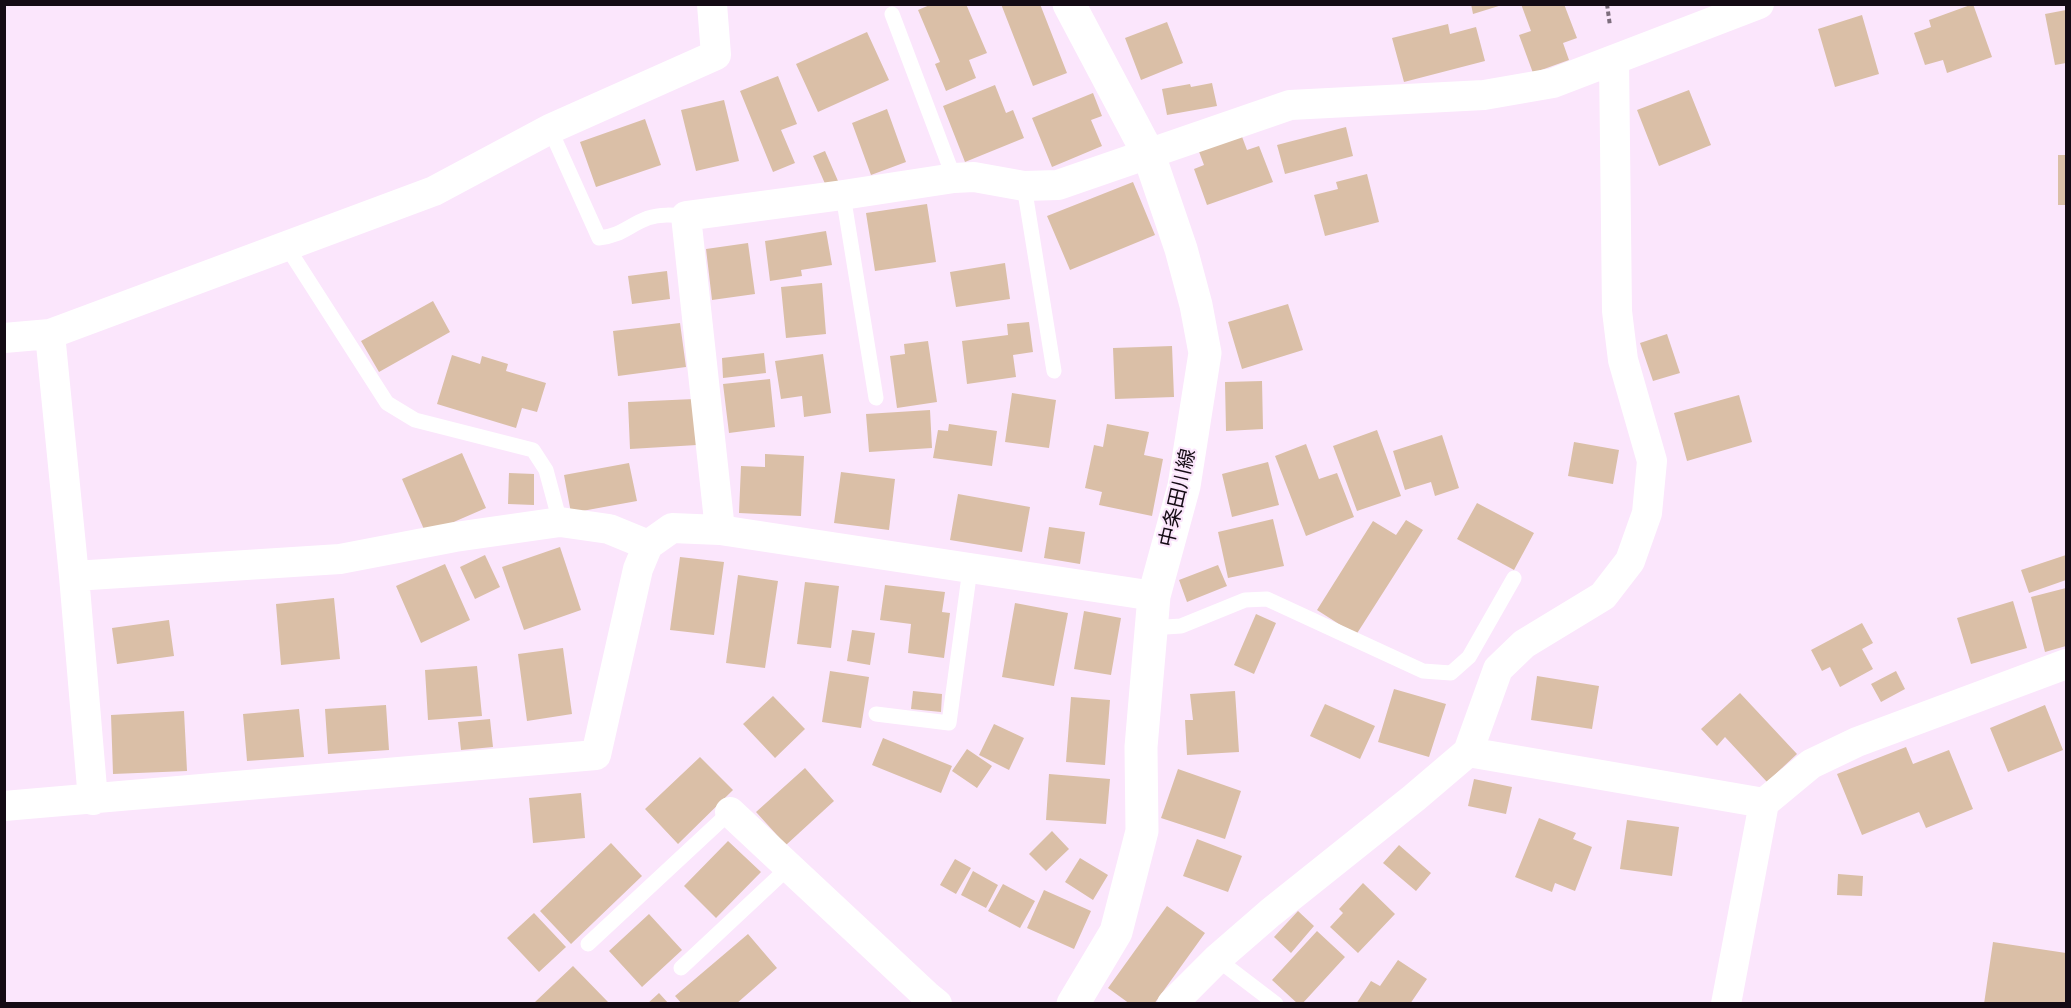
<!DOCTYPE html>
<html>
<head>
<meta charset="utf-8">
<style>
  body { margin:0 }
  #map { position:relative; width:2071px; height:1008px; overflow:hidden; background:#fbe6fc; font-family:Inter,sans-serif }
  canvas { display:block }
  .frame { position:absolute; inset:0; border:6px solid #140b14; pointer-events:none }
</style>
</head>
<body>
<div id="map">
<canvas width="2071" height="1008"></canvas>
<div class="frame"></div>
</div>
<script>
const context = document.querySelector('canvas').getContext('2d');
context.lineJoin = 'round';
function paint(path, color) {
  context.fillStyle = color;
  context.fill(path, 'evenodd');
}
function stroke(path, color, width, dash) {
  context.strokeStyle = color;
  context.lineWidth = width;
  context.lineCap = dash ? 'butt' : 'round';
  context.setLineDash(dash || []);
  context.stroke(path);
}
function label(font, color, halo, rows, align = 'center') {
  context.font = font + ' Inter,"Noto Sans JP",sans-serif';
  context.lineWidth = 4.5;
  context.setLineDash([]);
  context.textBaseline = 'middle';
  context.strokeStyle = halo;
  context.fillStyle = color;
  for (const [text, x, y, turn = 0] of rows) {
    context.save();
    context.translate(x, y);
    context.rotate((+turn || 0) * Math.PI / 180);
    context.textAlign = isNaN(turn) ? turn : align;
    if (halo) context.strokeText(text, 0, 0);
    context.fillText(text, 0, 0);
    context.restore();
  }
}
paint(new Path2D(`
  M932,4H966L987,53L969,60L976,78L946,91L935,64L940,62L918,10Z
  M1001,4H1040L1067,73L1033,86Z
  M1471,4H1501L1502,5L1473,14Z
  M1521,4H1564L1577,38L1563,43L1569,60L1533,73L1519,35L1531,31Z
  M1973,4L1992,57L1947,73L1943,60L1925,65L1914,33L1931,27L1929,20Z
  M2066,10V63L2055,65L2045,14Z
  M1862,15L1879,74L1835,87L1818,29Z
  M1167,22L1183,63L1141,80L1125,38Z
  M1448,24L1450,34L1476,27L1485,61L1404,82L1392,38Z
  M867,32L889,80L818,112L796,64Z
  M778,76L797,124L781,130L795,163L773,172L740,91Z
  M1212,83L1217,106L1167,115L1162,89L1190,84L1191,87Z
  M995,85L1006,113L1013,110L1024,138L965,162L943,106Z
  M1689,90L1711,145L1659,166L1637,110Z
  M1093,93L1102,116L1091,120L1102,146L1052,167L1032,118Z
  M724,100L739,161L696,171L681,110Z
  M887,109L906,162L871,175L852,123Z
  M645,119L661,165L596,187L580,142Z
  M1346,127L1353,156L1285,174L1277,145Z
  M1241,134L1247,150L1259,146L1273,182L1207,205L1194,169L1204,165L1198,149Z
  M825,151L838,181L826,186L813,156Z
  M2058,155H2066V205H2058Z
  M1367,174L1379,222L1325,236L1314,195L1338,189L1336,182Z
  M1133,182L1155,235L1070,270L1047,216Z
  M927,204L936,262L875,271L866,213Z
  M826,231L832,265L801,270L802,276L770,281L765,241Z
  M748,243L755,294L712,300L706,249Z
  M1005,263L1010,299L956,307L950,272Z
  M667,271L670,299L632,304L628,276Z
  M822,283L826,334L786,338L781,287Z
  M433,301L450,332L379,372L361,341Z
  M1288,304L1303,350L1242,369L1228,322Z
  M1029,322L1033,352L1013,355L1016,377L967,384L962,341L1008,335L1007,324Z
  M680,323L686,367L618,376L613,331Z
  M1667,334L1680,373L1653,381L1640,343Z
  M928,341L937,402L897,408L890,356L905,354L904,344Z
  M1172,346L1174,397L1115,399L1113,348Z
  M764,353L766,373L723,378L722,358Z
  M823,354L831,413L804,417L802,396L781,399L775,361Z
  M452,355L480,364L482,356L508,364L506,371L546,383L537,412L522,408L516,428L437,404Z
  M770,379L775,427L729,433L723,384Z
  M1262,381L1263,429L1226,431L1225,382Z
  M1012,393L1056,400L1049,448L1005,442Z
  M1739,395L1752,442L1687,461L1674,413Z
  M694,399L697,445L630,449L628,402Z
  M930,410L932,448L869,452L866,414Z
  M949,424L997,431L992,466L933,458L938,430L948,431Z
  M1107,424L1149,432L1144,455L1163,459L1152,516L1099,505L1102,492L1085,488L1094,445L1103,447Z
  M1377,430L1401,496L1357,511L1333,446Z
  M1442,435L1459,488L1435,496L1431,482L1405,490L1393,451Z
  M1574,442L1619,450L1613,484L1568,476Z
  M1306,444L1319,479L1337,473L1354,517L1306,536L1275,456Z
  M462,453L486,508L426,534L402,479Z
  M765,454L804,456L801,516L739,513L741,466L765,467Z
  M1268,462L1279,505L1232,517L1222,474Z
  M629,463L637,501L571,513L564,475Z
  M841,472L895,479L889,530L834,523Z
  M509,473L534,474V505L508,504Z
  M958,494L1030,507L1022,552L950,540Z
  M1477,503L1534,533L1514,570L1457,539Z
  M1273,519L1284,566L1228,578L1218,532Z
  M1406,520L1423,530L1356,635L1317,610L1373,521L1396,535Z
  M1049,527L1085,532L1080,564L1044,558Z
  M560,547L581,610L524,630L502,567Z
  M485,555L500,587L475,599L460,567Z
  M2066,555V580L2029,593L2021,570Z
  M680,557L724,562L714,635L670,630Z
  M445,564L470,620L421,643L396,586Z
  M1218,565L1227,586L1187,602L1179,580Z
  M738,575L778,581L765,668L726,663Z
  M805,582L839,586L831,648L797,644Z
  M885,585L945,592L942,612L950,613L944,658L908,653L911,624L880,620Z
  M2066,588V646L2045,652L2031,597Z
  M334,598L340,659L281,665L276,604Z
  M2013,601L2027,648L1971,664L1957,618Z
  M1015,603L1068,613L1054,686L1002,677Z
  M1084,611L1121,618L1111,675L1074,669Z
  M1256,614L1276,623L1254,674L1234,665Z
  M169,620L174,656L117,664L112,628Z
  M1862,623L1873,643L1862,649L1873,669L1840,687L1830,667L1822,671L1811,650Z
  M852,630L875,633L870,665L847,661Z
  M563,648L572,714L527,721L518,654Z
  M477,666L482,716L428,720L425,670Z
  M830,671L869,677L861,728L822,722Z
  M1896,671L1905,689L1881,702L1871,684Z
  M1537,676L1599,686L1592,729L1531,720Z
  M1394,689L1446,704L1429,757L1378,742Z
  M913,691L942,694L941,712L911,709Z
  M1235,691L1239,752L1187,755L1185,720H1193L1190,694Z
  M1740,693L1797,754L1767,782L1725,737L1717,746L1701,729Z
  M773,696L805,729L775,758L743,724Z
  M1071,697L1110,700L1105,765L1066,762Z
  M1325,704L1375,726L1360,759L1310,736Z
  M386,705L389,750L328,754L325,709Z
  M2045,705L2063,750L2008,772L1990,728Z
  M299,709L304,757L247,761L243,714Z
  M184,711L187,771L113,774L111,715Z
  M490,719L493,747L461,750L458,722Z
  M994,724L1024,738L1009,770L979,755Z
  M883,738L952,766L941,793L872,765Z
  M1906,747L1913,764L1949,750L1973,809L1926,828L1919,812L1862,835L1837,774Z
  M967,749L992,766L977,788L952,771Z
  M700,757L733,790L678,844L645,809Z
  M805,768L834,801L786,845L756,812Z
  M1178,769L1241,791L1225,839L1161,818Z
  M1049,774L1110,779L1106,824L1046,820Z
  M1474,779L1512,787L1506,814L1468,806Z
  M581,793L585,838L533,843L529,798Z
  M1539,818L1576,833L1573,839L1592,847L1575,891L1555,883L1552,892L1515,877Z
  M1627,820L1679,827L1672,876L1620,869Z
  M1052,831L1069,849L1046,871L1029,854Z
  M1197,839L1242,856L1228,892L1183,876Z
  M728,841L761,872L716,918L684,886Z
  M611,843L642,876L571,944L540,911Z
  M1399,845L1431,873L1416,891L1383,863Z
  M1080,858L1108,875L1093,900L1065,882Z
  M955,859L971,868L956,894L940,885Z
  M973,871L998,885L986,908L961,895Z
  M1838,874L1863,876L1862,896L1837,895Z
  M1363,883L1395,914L1358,953L1330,927L1343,913L1339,909Z
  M1003,884L1035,901L1020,928L988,911Z
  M1044,890L1091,911L1074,949L1027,928Z
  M1167,906L1205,933L1154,1004H1130L1108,988Z
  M1298,911L1314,926L1291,953L1274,937Z
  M534,913L566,947L539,972L507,938Z
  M649,914L682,950L642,987L609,951Z
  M1317,931L1345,957L1302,1004H1298L1272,980Z
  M748,934L777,968L736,1004H682L675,996Z
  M1993,942L2066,953V1004H1984Z
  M1398,960L1427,979L1410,1004H1356L1371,981L1380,986Z
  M573,966L608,1002L537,1004L535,1002Z
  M659,993L669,1004H647Z`), '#dabfa7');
stroke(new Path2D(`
  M1607,4L1610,26`), '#7d6e7d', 4, [4.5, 3]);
stroke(new Path2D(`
  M892,14L954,178
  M550,129L599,238C621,236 629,225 648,218C660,214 673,215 686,216
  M1024,186L1054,371
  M843,195L876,398
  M287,247L387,403L415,420L533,450L546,470L560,522
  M1150,628L1181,626L1245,600L1267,599L1423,671L1451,673L1469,657L1514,578
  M876,714L949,723L970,569
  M588,944L730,812
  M1217,959L1276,1004
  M681,968L789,867`), '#fff', 15);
stroke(new Path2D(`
  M50,334L74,576L93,800
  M4,338L50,334L434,191L550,129L716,55L712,4
  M720,530L686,216L843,195L954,178L974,177L1024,186L1058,185L1290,105L1484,95L1553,83L1759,4
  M74,576L340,559L455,537L560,522L609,529L648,545
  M1468,752L1764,803
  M4,806L596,755L638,569L648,545L672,528L720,530L1154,596
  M730,812L926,995L937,1004
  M1172,1004L1217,959L1270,913L1414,798L1468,752L1498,669L1524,644L1603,596L1630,561L1647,513L1652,461L1623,360L1617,311L1614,60
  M1726,1004L1764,803L1811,764L1857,742L2066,664`), '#fff', 30);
stroke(new Path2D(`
  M1069,4L1149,155L1181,249L1196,305L1205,353L1184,486L1154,596L1141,747L1142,831L1116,932L1073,1004`), '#fff', 33);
label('20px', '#140b14', '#fbe6fc', [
  ["中条田川線",1178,498,-77]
]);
</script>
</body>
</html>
